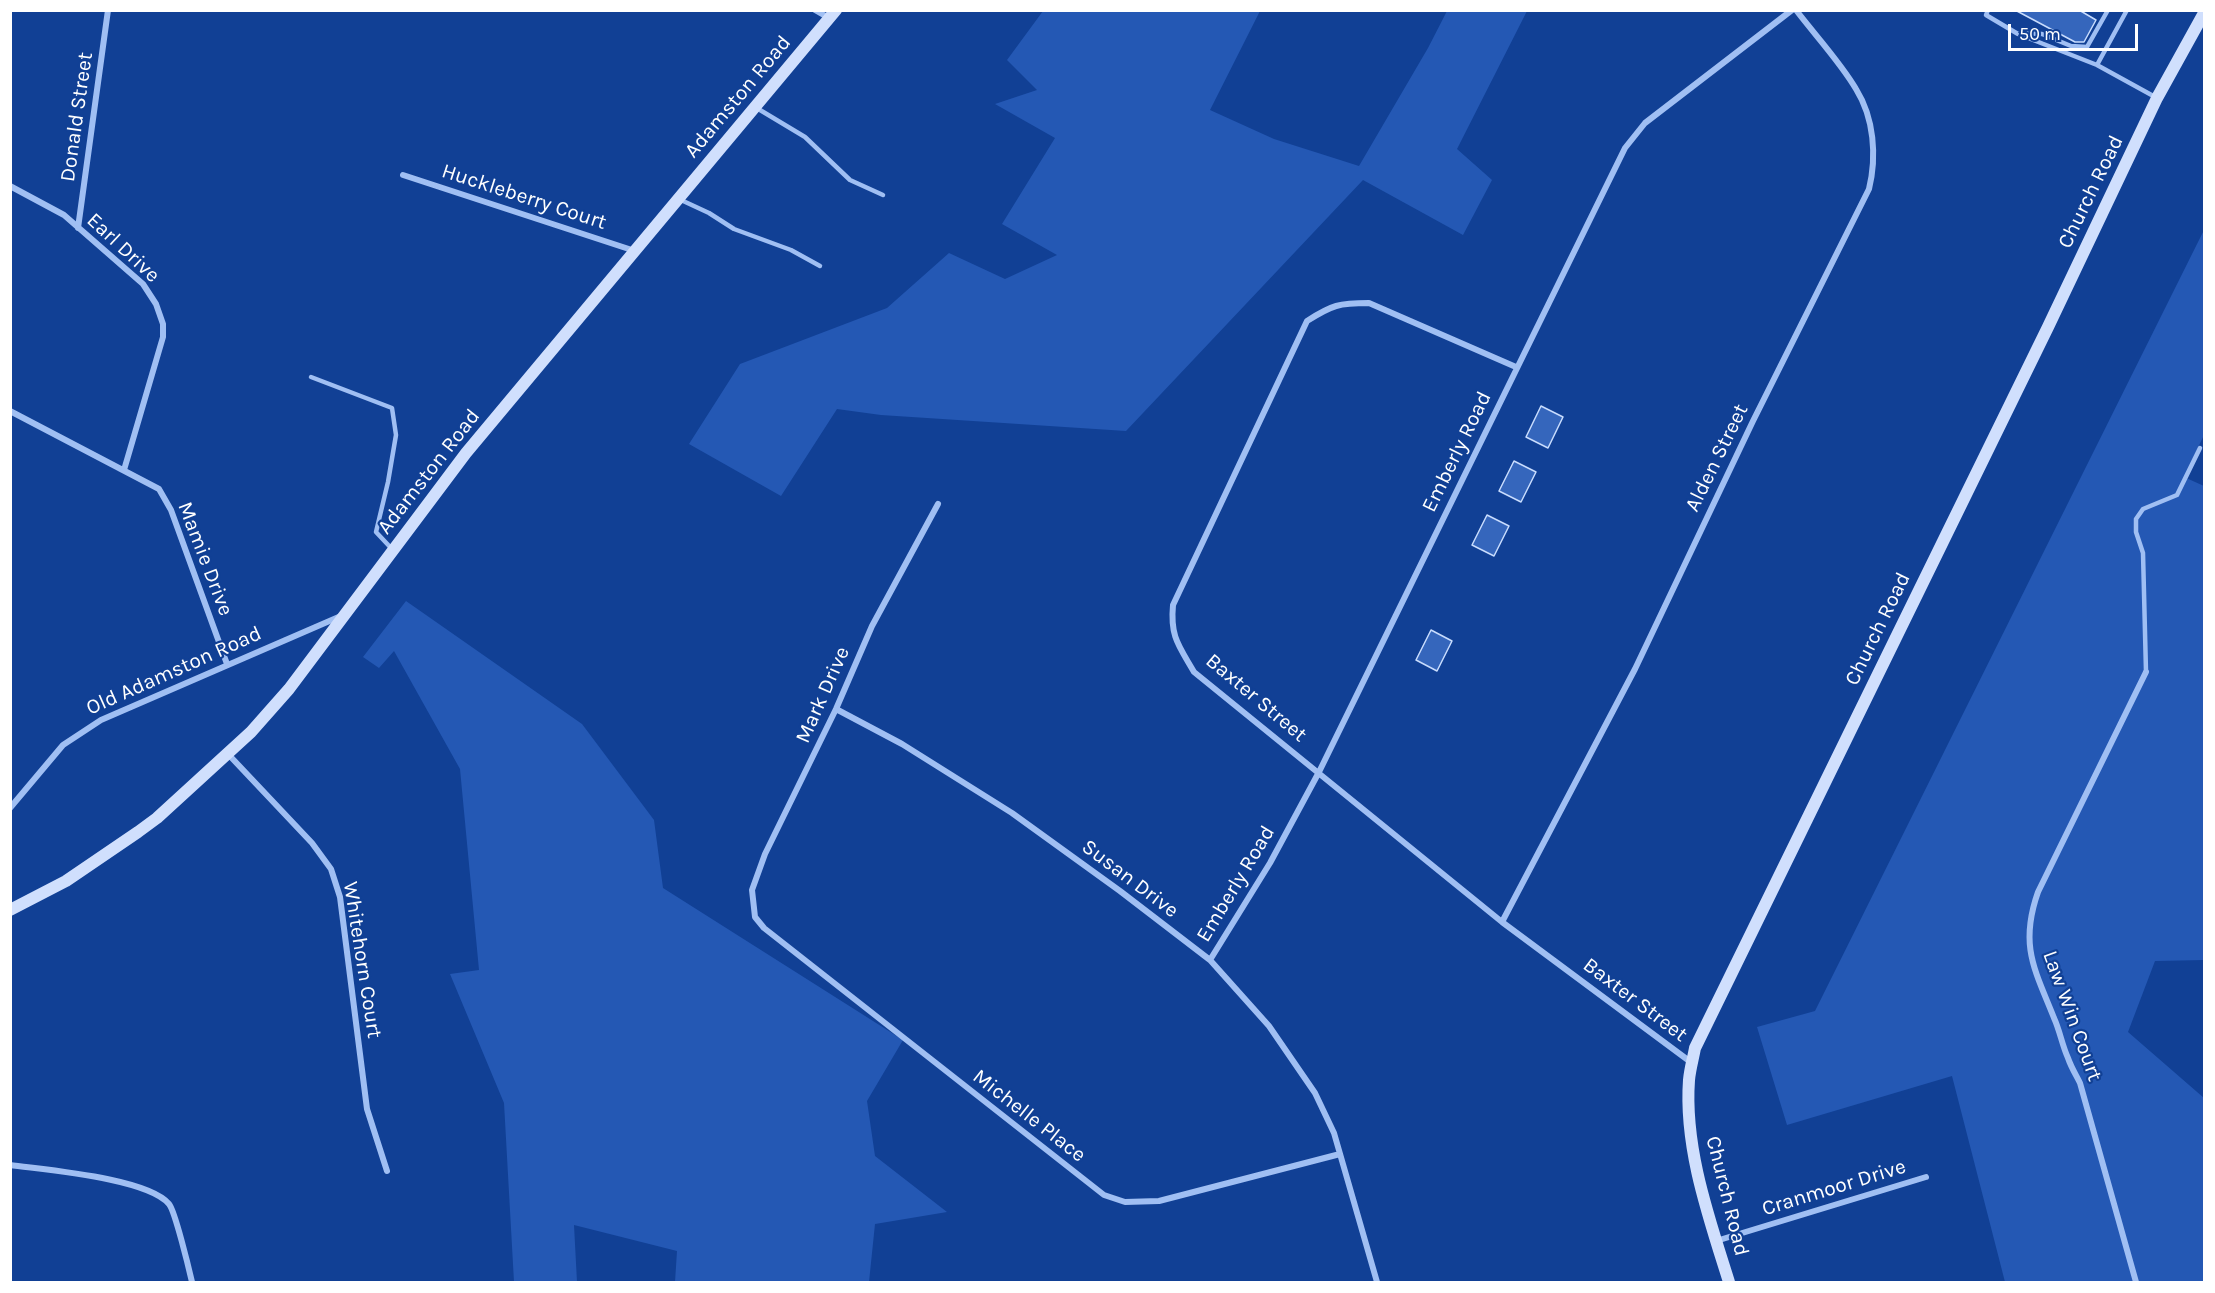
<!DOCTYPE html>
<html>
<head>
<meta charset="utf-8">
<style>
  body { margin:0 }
  #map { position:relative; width:2215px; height:1293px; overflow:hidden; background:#114095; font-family:Karla,sans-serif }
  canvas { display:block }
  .frame { position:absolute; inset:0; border:12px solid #fff; pointer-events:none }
  .scale { position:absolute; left:2008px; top:24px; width:130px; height:27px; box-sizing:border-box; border:3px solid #fff; border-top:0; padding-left:8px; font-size:18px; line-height:21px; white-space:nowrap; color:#fff; -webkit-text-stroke:4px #114095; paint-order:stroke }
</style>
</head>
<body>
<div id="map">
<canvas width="2215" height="1293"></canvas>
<div class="frame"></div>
<div class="scale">50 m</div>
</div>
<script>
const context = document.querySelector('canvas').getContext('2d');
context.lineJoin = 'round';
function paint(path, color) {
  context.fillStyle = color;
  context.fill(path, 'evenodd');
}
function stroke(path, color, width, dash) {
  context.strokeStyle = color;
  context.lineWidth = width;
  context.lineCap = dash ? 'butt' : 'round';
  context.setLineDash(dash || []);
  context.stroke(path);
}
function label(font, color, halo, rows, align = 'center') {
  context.font = font + ' Karla,sans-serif';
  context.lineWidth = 4.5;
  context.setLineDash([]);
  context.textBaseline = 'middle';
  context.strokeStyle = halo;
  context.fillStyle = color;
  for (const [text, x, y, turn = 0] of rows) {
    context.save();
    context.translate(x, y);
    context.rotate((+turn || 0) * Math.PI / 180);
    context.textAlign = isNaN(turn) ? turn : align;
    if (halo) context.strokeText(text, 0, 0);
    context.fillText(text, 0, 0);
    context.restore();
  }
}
paint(new Path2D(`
  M1043,11H1260L1210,110L1274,139L1359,166L1428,48L1447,11H1527L1457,149L1492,180L1463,235L1363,180L1126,431L881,415L837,409L781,496L689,444L740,364L887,308L949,253L1005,279L1057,255L1002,224L1055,138L995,104L1037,90L1007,60Z
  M2204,230V435L2184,477L2204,486V960L2155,961L2128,1032L2204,1098V1282H2005L1952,1076L1787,1125L1757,1027L1815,1011Z
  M406,601L582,724L654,820L663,888L903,1040L867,1101L875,1156L947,1212L875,1224L869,1282H675L677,1251L574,1225L577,1282H514L504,1103L450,974L479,970L460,769L394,651L379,668L363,657Z`), '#2458b4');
const building = new Path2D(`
  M2015,10H2079L2096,20L2084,42H2075Z
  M1541,406L1563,417L1548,448L1526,437Z
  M1514,461L1536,472L1521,502L1499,491Z
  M1487,515L1509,526L1494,556L1472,545Z
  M1431,630L1452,641L1437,671L1416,660Z`);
paint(building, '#3566bc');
stroke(building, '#c8dcfd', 1.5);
stroke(new Path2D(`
  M1988,10L1986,15L2018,34L2097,65L2157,98
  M2021,33L2042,34L2071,46L2087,47L2108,10
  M2097,65L2127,10
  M755,107L805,137L850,180L883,195
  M681,200L709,213L734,229L791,250L820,266
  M311,377L392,408L396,435L388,482L376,532L391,548
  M2146,672L2143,553L2136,532V519L2143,509L2177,495L2200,448`), '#a0bff3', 4.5);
stroke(new Path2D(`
  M815,10L829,18
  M403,175L635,251
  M10,186L64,215L143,284L156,304L163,324V337L124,470
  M78,228L108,10
  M1516,367L1369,303C1339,303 1332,305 1307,321L1173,605C1170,637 1179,646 1194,672L1502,922L1692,1063
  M10,411L159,489L171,510L227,664
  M938,504L872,626L836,709L765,854L752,890L755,917L764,928L1104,1195L1125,1202L1159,1201L1340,1154
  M836,709L902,744L1012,813L1120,891L1210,960L1269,1026L1315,1093L1334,1133L1377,1282
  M228,754L312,843L331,869L340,897L367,1109L387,1171
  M10,808L63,745L101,720L341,616
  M1502,922L1635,669L1753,421L1869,189C1877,156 1874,118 1856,89C1841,63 1815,35 1796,10
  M1210,960L1270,863L1319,772L1625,148L1645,123L1792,10
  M10,1165C45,1170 147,1178 169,1204C175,1211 189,1269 192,1282
  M1716,1241L1926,1177
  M2136,1282L2080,1083C2076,1075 2071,1067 2068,1058C2062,1045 2060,1031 2054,1018C2035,970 2019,946 2038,892L2146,672`), '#a0bff3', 6);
stroke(new Path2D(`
  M10,910L66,881L138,832L157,818L251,732L289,689L466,453L836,10
  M1729,1282C1709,1218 1684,1148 1689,1080C1690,1069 1693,1059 1695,1048L2048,327L2157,98L2204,13`), '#d0dffd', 12);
label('21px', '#fff', '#114095', [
  ["Adamston Road",738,97,-50],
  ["Donald Street",77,117,-82],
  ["Church Road",2091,192,-64],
  ["Huckleberry Court",524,197,18],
  ["Earl Drive",123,248,43],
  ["Emberly Road",1457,452,-64],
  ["Alden Street",1717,458,-64],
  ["Adamston Road",429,472,-52],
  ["Mamie Drive",205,559,69],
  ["Church Road",1878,629,-64],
  ["Old Adamston Road",174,671,-24],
  ["Mark Drive",823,695,-66],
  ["Baxter Street",1256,698,40],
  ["Susan Drive",1130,879,37],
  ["Emberly Road",1236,884,-59],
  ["Whitehorn Court",362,960,81],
  ["Baxter Street",1635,1000,37],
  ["Law Win Court",2072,1016,70],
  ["Michelle Place",1029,1116,38],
  ["Cranmoor Drive",1834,1188,-17],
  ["Church Road",1727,1196,76]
]);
</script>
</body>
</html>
